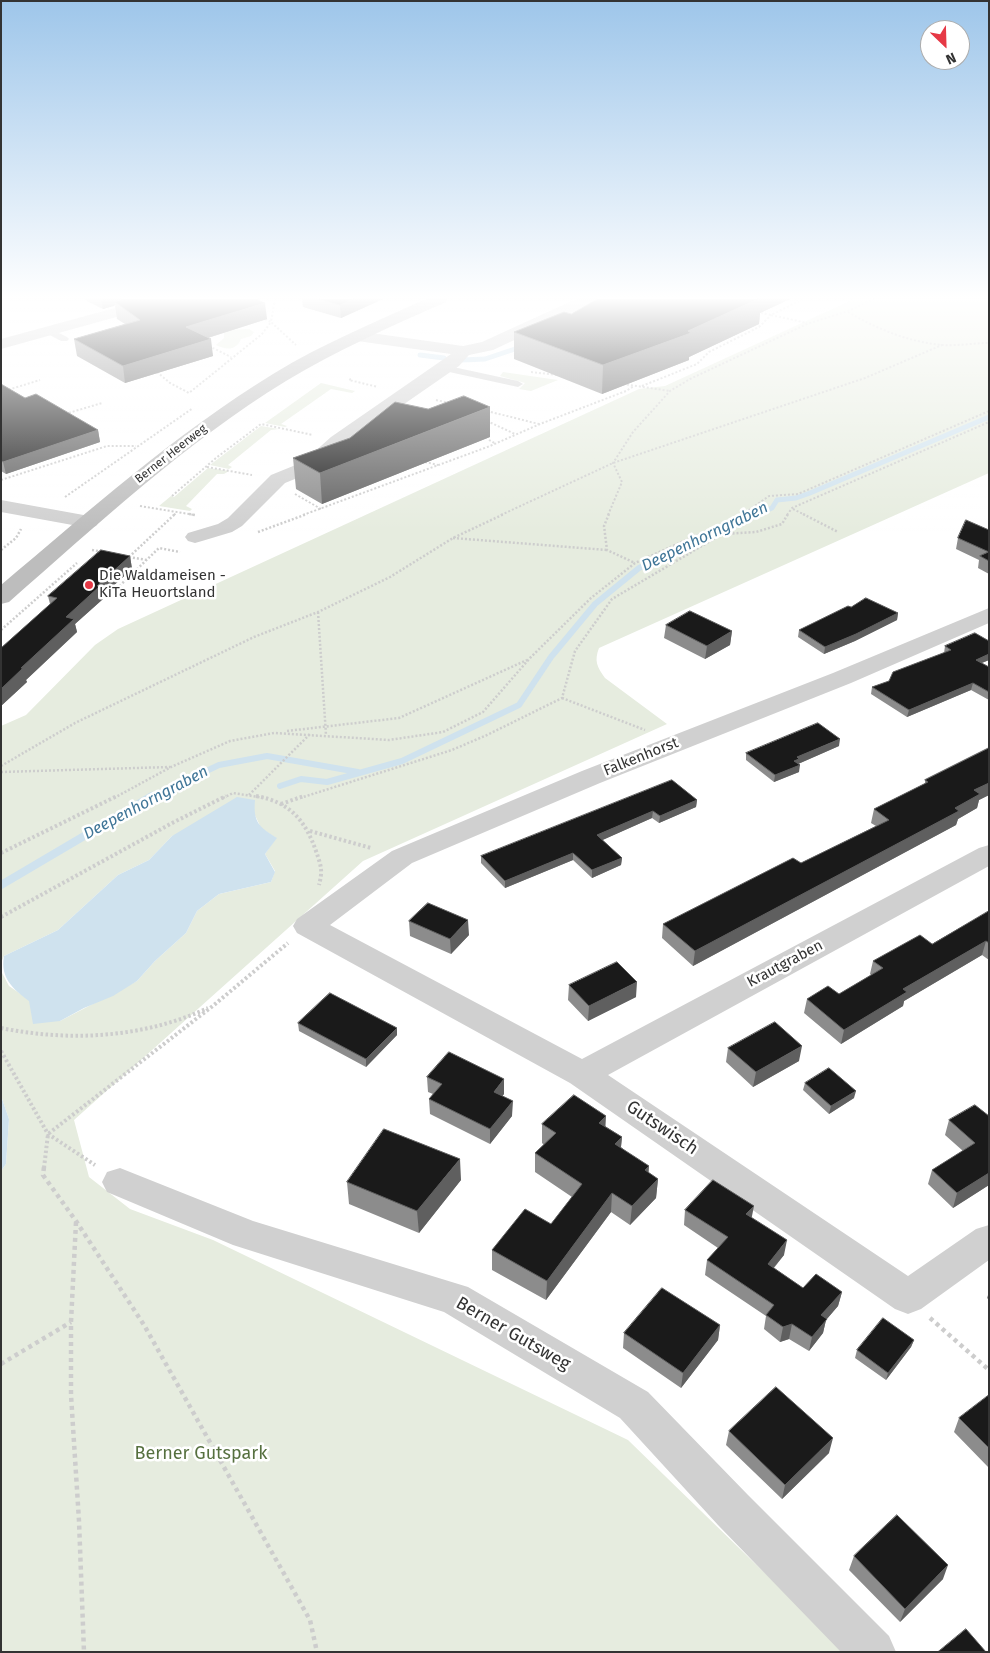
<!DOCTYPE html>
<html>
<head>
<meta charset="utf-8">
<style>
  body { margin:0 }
  #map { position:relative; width:990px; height:1653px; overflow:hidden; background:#fff; font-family:"Fira Sans",sans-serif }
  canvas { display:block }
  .frame { position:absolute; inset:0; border:2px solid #333; pointer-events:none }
  .north { position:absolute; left:920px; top:20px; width:50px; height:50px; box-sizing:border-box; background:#fff; border:1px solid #adadad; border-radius:50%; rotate:156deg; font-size:14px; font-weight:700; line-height:20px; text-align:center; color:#333 }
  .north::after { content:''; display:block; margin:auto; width:18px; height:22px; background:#e63946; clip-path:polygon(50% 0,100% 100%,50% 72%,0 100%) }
</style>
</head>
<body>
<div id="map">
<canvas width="990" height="1653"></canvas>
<div class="frame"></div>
<div class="north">N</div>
</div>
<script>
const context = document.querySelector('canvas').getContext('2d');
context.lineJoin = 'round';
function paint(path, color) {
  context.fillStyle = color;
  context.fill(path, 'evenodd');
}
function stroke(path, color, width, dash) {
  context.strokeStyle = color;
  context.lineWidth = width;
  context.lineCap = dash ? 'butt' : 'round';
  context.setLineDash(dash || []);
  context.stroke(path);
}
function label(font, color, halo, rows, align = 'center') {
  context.font = font + ' "Fira Sans",sans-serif';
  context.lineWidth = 5;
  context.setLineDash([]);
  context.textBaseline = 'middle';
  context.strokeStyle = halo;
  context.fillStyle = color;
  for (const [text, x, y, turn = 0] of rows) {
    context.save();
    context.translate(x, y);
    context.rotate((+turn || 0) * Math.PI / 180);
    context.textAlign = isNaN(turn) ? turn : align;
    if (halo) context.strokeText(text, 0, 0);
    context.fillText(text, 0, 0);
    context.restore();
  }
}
paint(new Path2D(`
  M854,299H989V473L599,648C594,661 597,667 605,678L667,724L363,861L74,1120L89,1177L130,1209L213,1240L628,1440L846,1652H1V1171L6,1164L9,1119L1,1096V971L9,986L60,1021L137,981L155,961L186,933L197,911L219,894L271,882L275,871L265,854L276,838L261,828L254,813L172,836L149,860L118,875L58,930L4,956L1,963V726L26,715L95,645L118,629L639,389L665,386Z
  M249,329L254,332L251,336L241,339C236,351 226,350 216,345L224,338V333L230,330Z
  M503,372L558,380L531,391L519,389L525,383L500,376Z
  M321,383L355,391L352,393L331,389L281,424L287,426L285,427L265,423Z
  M261,426L279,429L271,430L228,465L232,467L229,469L210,465Z
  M208,468L229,471L224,474H217L186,506L192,509L190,511L159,506L171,496L174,497Z`), '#e6ecdf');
paint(new Path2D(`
  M237,797L255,800C253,822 259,827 277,838L265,854L275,872L271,882L219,894L197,911L186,933L155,961L137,981L113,996L84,1008L60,1021L33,1024L29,1001C13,989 0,978 4,956L58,930L118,875L149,860L172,836Z
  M1,1096L9,1119L6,1164L1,1171Z`), '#cfe2ee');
stroke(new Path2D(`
  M420,355L444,358
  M462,360L485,359L515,349
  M756,515L772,508L777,500L796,498L810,493L989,417`), '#cfe2ee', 5);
stroke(new Path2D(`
  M280,786L301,779L327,782L402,761L519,705L551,657L595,604L639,568L759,514
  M149,798L219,765L267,756L358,772`), '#cfe2ee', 6);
stroke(new Path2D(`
  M1,885L152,796`), '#cfe2ee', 8);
stroke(new Path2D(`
  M275,299L271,322L296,345
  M803,299L771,315L807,323
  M757,312L771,315
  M848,312C877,329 909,342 942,345C958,346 974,343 989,343
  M209,346L231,357
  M157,372L170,383L189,393L262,334L271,322L263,318
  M531,372L557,375
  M351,379L349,380L378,387
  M623,384L670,391
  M642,386L697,364L709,352L759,327L771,315
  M1,392L40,380
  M436,400L449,403
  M487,411L539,424
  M65,414L102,403
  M487,421L515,434
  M489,440L496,444
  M425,462L438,465
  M207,467L252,475
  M1,480L107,446H136
  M295,494L321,509
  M172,496L216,458L261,424L313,435
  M65,497L193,408
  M140,506L195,515
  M793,509L805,515
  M174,515L176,513
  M303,515L490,446L540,424L626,391L634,386
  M501,515L613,463L865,378L942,345
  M608,515L622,482L613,463L633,432L670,391L690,379L807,324L848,311L874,299
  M742,515L769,496L798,494L989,411
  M787,515L792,508L989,422`), '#cdcdcd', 2, [2, 2]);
stroke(new Path2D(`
  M189,514L195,515
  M609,514L604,526L607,550L635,563
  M803,514L838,532
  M258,532L307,514
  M453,538L607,550
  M1,550L16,538L21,529
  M92,550L103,552
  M129,557L175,514
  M129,557L147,560
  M108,597L159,548L180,552
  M318,612L326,735
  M1,630L77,563
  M562,698L645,730
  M287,731L399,718L527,660
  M1,766L75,723L254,637L318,612L390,577L453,538L504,514
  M1,772L170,767
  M249,795L310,734
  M114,798L171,767L230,741L274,733L389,740L443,732L483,712L530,658L591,598L635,563L744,514
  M223,798L233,793L265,798
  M300,798L452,750L487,735L562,698L575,651L612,599L722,534L756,532L782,524L788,514`), '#cdcdcd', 2.5, [2, 2]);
stroke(new Path2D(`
  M256,796C290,802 305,820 316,851C321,866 323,870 319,885
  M281,804L304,796
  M310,831L371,848
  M1,853L117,796
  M1,917L174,822L226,796
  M1,1028C71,1042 143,1038 208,1008
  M1,1051L48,1134L95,1165
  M44,1168L48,1134L214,1005L288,943`), '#cdcdcd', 4, [2.5, 2.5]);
stroke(new Path2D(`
  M44,1167L43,1175L76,1221L144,1325L310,1620L317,1652
  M76,1222L71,1322V1395L79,1521L84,1652
  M930,1318L989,1370
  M1,1364L71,1322`), '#cdcdcd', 4.5, [4, 4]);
paint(new Path2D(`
  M49,328L67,337L69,339L67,341H61L46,333V329Z
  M444,365L518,381L523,384L518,387L440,370V366Z`), '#d0d0d0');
paint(new Path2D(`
  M126,299H143L134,310L127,314L1,349V339L115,308Z
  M576,299H597L595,302L493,350L469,355L459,366L345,445L317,470L285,483L242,526L232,532L202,541L195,543L188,541L185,537L188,533L218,524L228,518L271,475L303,462L331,437L451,354L357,341L351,339L349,336L351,333L357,331L463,346L482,342Z
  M989,608V623L851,683L600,783L412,863L330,925L582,1059L979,848L989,845V866L608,1075L908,1276L976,1229L989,1225V1260L921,1309L908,1314L895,1309L570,1083L297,933L293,926L297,919L392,851L582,771L833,673Z
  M120,1168L253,1221L468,1287L648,1392L748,1495L889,1636L896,1652H841L718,1525L620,1418L444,1312L233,1245L107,1192L102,1182L107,1172Z`), '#d0d0d0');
paint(new Path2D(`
  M1,500L89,516L96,518L99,522L96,526L89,528L1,512Z`), '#d0d0d0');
paint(new Path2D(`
  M426,299H448L446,302C392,326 337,350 286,381C185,443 98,524 9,602L1,604V585C89,511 175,434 273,374C322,344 375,322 426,299Z`), '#bdbdbd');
paint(new Path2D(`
  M83,299H256L267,319L208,338L213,356L125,383L77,356L74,339L125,324L117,319L115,305L103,309Z
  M302,299H383L341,318L303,307Z
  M790,299L760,313L759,324L689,357V360L602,394L514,359V332L571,314Z
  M1,384L25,398L98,430L100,442L6,474L1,471Z
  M490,437L322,504L296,489L293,458Z
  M989,530V574L978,568L979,560L956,549L958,538Z
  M130,556L132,569L102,596L103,599L75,624L77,632L26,680L27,682L1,706V648L50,604L48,596Z
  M851,607L898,613L897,620L855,641L824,654L798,637L799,630Z
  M666,625L732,631L730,645L705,659L664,638Z
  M989,641V660L982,663L989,667V700L971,690L907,717L871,694L872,687L889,681L944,653L945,646Z
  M839,746L798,764L799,772L774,782L746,760V753Z
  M989,748V795L979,800L977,808L958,819L956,825L693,966L662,938L663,924L801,863L876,826L871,823L874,809L925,784V780Z
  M672,780L697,800L696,807L659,823L652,818L602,840L622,858L621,865L592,878L573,860L505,888L481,863V856Z
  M989,911V960L982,955L904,1001L903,1006L841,1044L804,1013L807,999L839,994L871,975L870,974L873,961L932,944Z
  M409,921L469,935L451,954L410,936Z
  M569,985L636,997L588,1021L568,1000Z
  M298,1023L397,1028V1035L366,1067L299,1031Z
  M728,1048L799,1061L753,1087L726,1062Z
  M427,1077L504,1094L502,1096L512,1116L490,1144L430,1114L429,1099L433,1094L428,1092Z
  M805,1083L854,1098L829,1114L803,1090Z
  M989,1116V1185L953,1208L928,1184L932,1170L963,1151L945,1135L949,1120Z
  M542,1124L605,1126L622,1137L621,1147L649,1173L658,1179L656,1198L630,1225L611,1212L546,1300L492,1270V1250L551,1224L572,1197L535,1172V1153L544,1145L542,1143Z
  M461,1180L419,1233L349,1204L347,1182Z
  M685,1210L752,1218L784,1255L774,1268L803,1288L842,1292L838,1306L826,1320L823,1333L809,1351L789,1339L780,1342L764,1329L766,1316L705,1275L707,1260L718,1248L684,1225Z
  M989,1292V1300L987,1298Z
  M720,1325L718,1340L681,1388L623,1348L624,1333Z
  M914,1340L911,1347L886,1380L855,1358L857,1350Z
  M989,1395V1468L954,1432L959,1418Z
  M729,1431L829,1453L782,1499L726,1445Z
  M854,1556L943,1579L900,1622L849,1570Z`), '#8c8c8c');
paint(new Path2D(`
  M101,299H123L115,302V305L114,306L103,309Z
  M354,299H383L341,318L340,305Z
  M746,299H790L760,313L759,324L689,357V360L602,394L603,365L688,331Z
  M265,303L267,319L188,344L186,327Z
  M211,339L213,356L125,383L123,366Z
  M490,407V437L322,504L320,473Z
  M98,430L100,442L6,474L3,462Z
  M130,556L132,569L102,596L103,599L75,624L77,632L26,680L27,682L1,706V689L66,617L97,586Z
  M898,613L897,620L855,641L824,654L825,647Z
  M732,631L730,645L705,659L707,646Z
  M989,654V660L974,666L976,660Z
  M973,683L971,690L907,717L909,710Z
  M840,739L839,746L798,764L800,765L799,772L774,782L775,775L797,757Z
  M989,783V795L979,800L977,808L958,819L956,825L693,966L695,951L955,808L974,790Z
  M697,800L696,807L659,823L660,816Z
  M653,811L652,818L596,843L597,835Z
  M573,853V860L505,888V881Z
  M622,858L621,865L592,878V870Z
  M468,920L469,935L451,954L450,939Z
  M986,941L982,955L904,1001L903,1006L841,1044L844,1030L903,989Z
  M637,982L636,997L588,1021L589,1006Z
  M397,1028V1035L366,1067V1059Z
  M802,1046L799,1061L753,1087L756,1072Z
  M504,1079V1094L494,1107V1092Z
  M856,1091L854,1098L829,1114L831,1106Z
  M513,1101L512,1116L490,1144V1129Z
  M606,1116L605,1135L599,1123Z
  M622,1137L620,1156L615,1144Z
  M460,1159L461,1180L419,1233L417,1211Z
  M649,1166L648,1185L645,1170Z
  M989,1173V1185L953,1208L957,1193Z
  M658,1179L656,1198L630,1225L632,1206Z
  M612,1193L611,1212L546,1300L547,1281Z
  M754,1206L751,1221L746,1214Z
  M787,1240L784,1255L765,1278L768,1264Z
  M842,1292L838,1306L826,1320L823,1333L809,1351L812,1337L821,1315Z
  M792,1324L789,1339L780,1342L783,1327Z
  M720,1325L718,1340L681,1388L683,1373Z
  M914,1340L911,1347L886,1380L888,1373Z
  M833,1438L829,1453L782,1499L785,1485Z
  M948,1565L943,1579L900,1622L905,1609Z`), '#5f5f5f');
const building = new Path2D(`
  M123,299H256L265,303L186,327L211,339L123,366L74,339L140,320L115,302Z
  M319,299H354L340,305Z
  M598,299H758L688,331L691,333L603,365L514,332L564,312L571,314Z
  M1,384L25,398L36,394L98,430L3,462L1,461Z
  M464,396L490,407L320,473L293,458L350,438L395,402L428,409Z
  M966,520L989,530V552L958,538Z
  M101,550L130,556L97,586H100L66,617L74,619L21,668H23L1,689V648L57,598L48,596Z
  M989,552V561L980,556Z
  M866,598L898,613L856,634L825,647L799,630L848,606L851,607Z
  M690,611L732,631L707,646L666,625Z
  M975,633L989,641V654L976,660L989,667V692L973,683L909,710L872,687L889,681L893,672L951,650L945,646Z
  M818,723L840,739L797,757L799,759L794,761L800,765L775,775L746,753Z
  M989,748V783L974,790L980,794L955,808L959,811L695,951L663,924L793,858L801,863L889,820L874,809L928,782L925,780Z
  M672,780L697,800L660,816L653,811L597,835L622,858L592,870L573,853L505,881L481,856Z
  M428,903L468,920L450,939L409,921Z
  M989,911V943L986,941L903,989L907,992L844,1030L807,999L828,986L839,994L883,968L873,961L920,935L932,944Z
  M617,962L637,982L589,1006L569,985Z
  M330,993L397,1028L366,1059L298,1023Z
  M775,1022L802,1046L756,1072L728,1048Z
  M449,1052L504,1079L494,1092L513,1101L490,1129L429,1099L442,1084L427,1077Z
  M829,1068L856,1091L831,1106L805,1083Z
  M574,1095L606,1116L599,1123L622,1137L615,1144L649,1166L645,1170L658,1179L632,1206L612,1193L547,1281L492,1250L525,1209L551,1224L582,1184L535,1153L556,1133L542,1124Z
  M975,1105L989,1116V1173L957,1193L932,1170L975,1143L949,1120Z
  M384,1129L460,1159L417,1211L347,1182Z
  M713,1180L754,1206L746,1214L787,1240L768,1264L803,1288L816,1274L842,1292L821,1315L827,1319L812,1337L792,1324L783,1327L766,1315L774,1305L707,1260L728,1237L685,1210Z
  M662,1288L720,1325L683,1373L624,1333Z
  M883,1318L914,1340L888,1373L857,1350Z
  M776,1387L833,1438L785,1485L729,1431Z
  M989,1395V1448L959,1418Z
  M897,1515L948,1565L905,1609L854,1556Z
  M966,1629L986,1652H938Z`);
paint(building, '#1a1a1a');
stroke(building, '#5f5f5f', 1);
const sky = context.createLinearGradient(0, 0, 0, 531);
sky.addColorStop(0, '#9ec6ea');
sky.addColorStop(0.56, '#fff');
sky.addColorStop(1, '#ffffff00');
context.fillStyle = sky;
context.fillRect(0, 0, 990, 531);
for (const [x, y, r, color] of [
  [89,585,5,"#e63946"]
]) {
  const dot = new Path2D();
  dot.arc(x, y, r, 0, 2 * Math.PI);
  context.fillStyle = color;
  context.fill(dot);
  stroke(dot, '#fff', 2);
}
label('12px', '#333', '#fff', [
  ["Berner Heerweg",171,454,-38]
]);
label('15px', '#333', '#fff', [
  ["Die Waldameisen -",99,576],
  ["KiTa Heuortsland",99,593]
], 'left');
label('15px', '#333', '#fff', [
  ["Falkenhorst",641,757,-22],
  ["Krautgraben",785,964,-28]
]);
label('italic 16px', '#3f7597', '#fff', [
  ["Deepenhorngraben",705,537,-26],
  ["Deepenhorngraben",146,803,-28]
]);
label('18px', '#333', '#fff', [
  ["Gutswisch",662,1128,34],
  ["Berner Gutsweg",513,1334,30]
]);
label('18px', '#56703f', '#fff', [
  ["Berner Gutspark",201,1454]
]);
</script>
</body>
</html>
